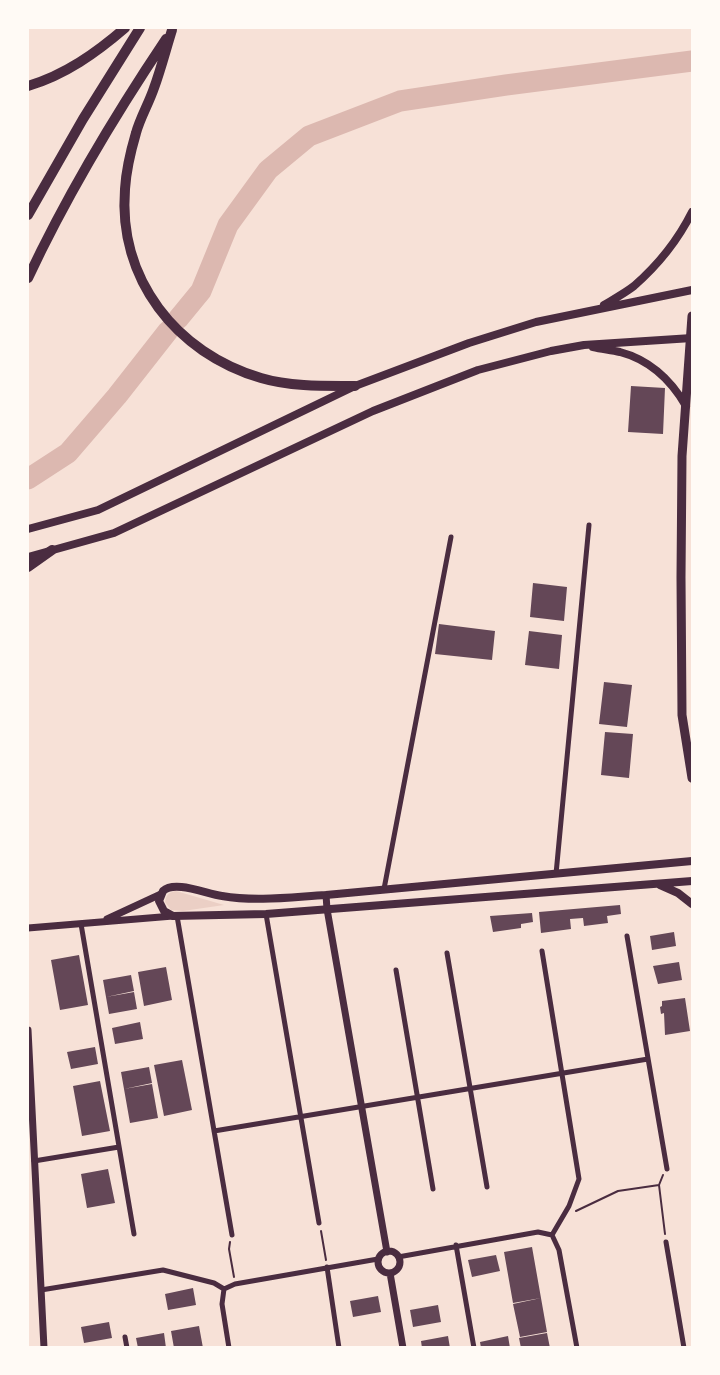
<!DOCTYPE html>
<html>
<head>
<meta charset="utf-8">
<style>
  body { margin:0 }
  #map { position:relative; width:720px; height:1375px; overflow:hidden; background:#f7e1d7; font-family:"Nunito Sans",sans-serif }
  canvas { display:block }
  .frame { position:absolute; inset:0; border:29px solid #fffaf5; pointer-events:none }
</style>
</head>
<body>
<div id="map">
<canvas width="720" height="1375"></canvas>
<div class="frame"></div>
</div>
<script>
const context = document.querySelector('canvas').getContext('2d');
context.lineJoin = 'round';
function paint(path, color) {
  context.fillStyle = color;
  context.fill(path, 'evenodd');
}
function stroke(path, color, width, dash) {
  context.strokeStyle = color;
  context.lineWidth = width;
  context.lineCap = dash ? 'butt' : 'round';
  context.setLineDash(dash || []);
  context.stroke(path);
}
paint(new Path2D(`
  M176,891L224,905L183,911L171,910L165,902C166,895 169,892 176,891Z`), '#ebcfc5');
stroke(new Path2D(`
  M178,319L201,291L228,225L268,170L309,136L400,101L506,85L692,61
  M28,479L68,453L117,396L168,331`), '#dcb8b0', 21);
paint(new Path2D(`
  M631,386L665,388L663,434L628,432Z
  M533,583L567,587L564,621L530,617Z
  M439,624L495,631L492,660L435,654Z
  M529,631L562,635L559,669L525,665Z
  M604,682L632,685L627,727L599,724Z
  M605,732L633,734L629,778L601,775Z
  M620,905L621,914L607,916L608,923L584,926L583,918L570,919L571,929L541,933L539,912Z
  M532,913L533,922L521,924V928L493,932L490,916Z
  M674,932L676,946L652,950L650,936Z
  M79,955L88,1005L60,1010L51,960Z
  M679,962L682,980L658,984L653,966Z
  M166,967L172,1000L144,1006L138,972Z
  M131,975L134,991L106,997L103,980Z
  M134,992L137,1009L109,1014L106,997Z
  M685,998L690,1031L665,1035L664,1013L661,1014L660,1007L662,1006V1001Z
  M140,1022L143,1039L115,1044L112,1028Z
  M95,1047L98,1064L71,1069L67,1052Z
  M182,1060L192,1110L164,1116L154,1065Z
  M149,1067L152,1083L124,1089L121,1072Z
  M100,1081L110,1131L82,1136L73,1086Z
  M152,1084L158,1118L130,1123L124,1089Z
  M108,1169L115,1203L87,1208L81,1174Z
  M532,1247L541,1298L513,1303L504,1252Z
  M496,1255L500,1271L472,1277L468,1260Z
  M193,1288L196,1305L168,1310L165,1294Z
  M378,1296L381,1312L353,1317L350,1301Z
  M541,1298L547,1332L520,1337L513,1304Z
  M438,1305L441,1322L413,1327L410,1310Z
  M109,1322L112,1338L84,1343L81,1327Z
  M199,1326L203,1348H174L171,1331Z
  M164,1333L166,1348H138L136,1338Z
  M547,1333L550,1348H521L519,1338Z
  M448,1336L450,1348H422L421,1341Z
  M508,1336L510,1348H481L480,1342Z`), '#644757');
stroke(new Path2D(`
  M663,1175L659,1185L665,1234
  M576,1211L618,1191L659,1185
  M321,1231L326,1260
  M230,1242L229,1249L234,1277`), '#4a2c40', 2);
stroke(new Path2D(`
  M556,874L589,525
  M384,889L451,537
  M266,914L319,1223
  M177,916L232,1235
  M81,924L134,1234
  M627,936L667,1169
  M542,951L579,1179L569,1206L552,1235
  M447,953L487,1187
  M396,970L433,1189
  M214,1131L648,1059
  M34,1161L119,1147
  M552,1235L559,1250L577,1348
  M666,1242L684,1348
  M456,1245L474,1348
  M398,1257L538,1232L552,1235
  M327,1267L339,1348
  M224,1289L222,1304L229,1348
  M41,1290L163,1270L214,1283L224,1289L235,1284L378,1259
  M125,1337L127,1348`), '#4a2c40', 5);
stroke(new Path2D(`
  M326,895L327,909L387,1252
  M107,919L161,894
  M28,928L173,916
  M28,1030L44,1348
  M378 1262a11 11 0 1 1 22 0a11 11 0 1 1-22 0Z
  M390,1273L403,1348`), '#4a2c40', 7);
stroke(new Path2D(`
  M604,305C614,299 625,293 634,286C658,265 678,240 692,212
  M593,347C602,349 611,350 620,352C650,360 671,380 686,406
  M28,529L98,510L355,386L469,343L536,322L692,290
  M28,557L114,533L373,411L478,370L551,351L584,345L692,338
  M692,861L326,895C292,897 256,902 222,896C206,894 175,880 163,891L159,901L164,911L173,916L266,914L692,881
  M660,885L678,893L692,904`), '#4a2c40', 8);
stroke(new Path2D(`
  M692,316L682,456L681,577L682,715L692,778`), '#4a2c40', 9);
stroke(new Path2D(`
  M172,30C166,49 161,69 154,88C149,103 140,118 136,133C131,150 126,172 125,189C118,279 176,353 261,378C291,387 325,386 355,386
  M28,86C65,75 96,53 125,28
  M28,215L83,119L140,28
  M28,278C67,195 115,115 166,39
  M28,567L52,550`), '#4a2c40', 10);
</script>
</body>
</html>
